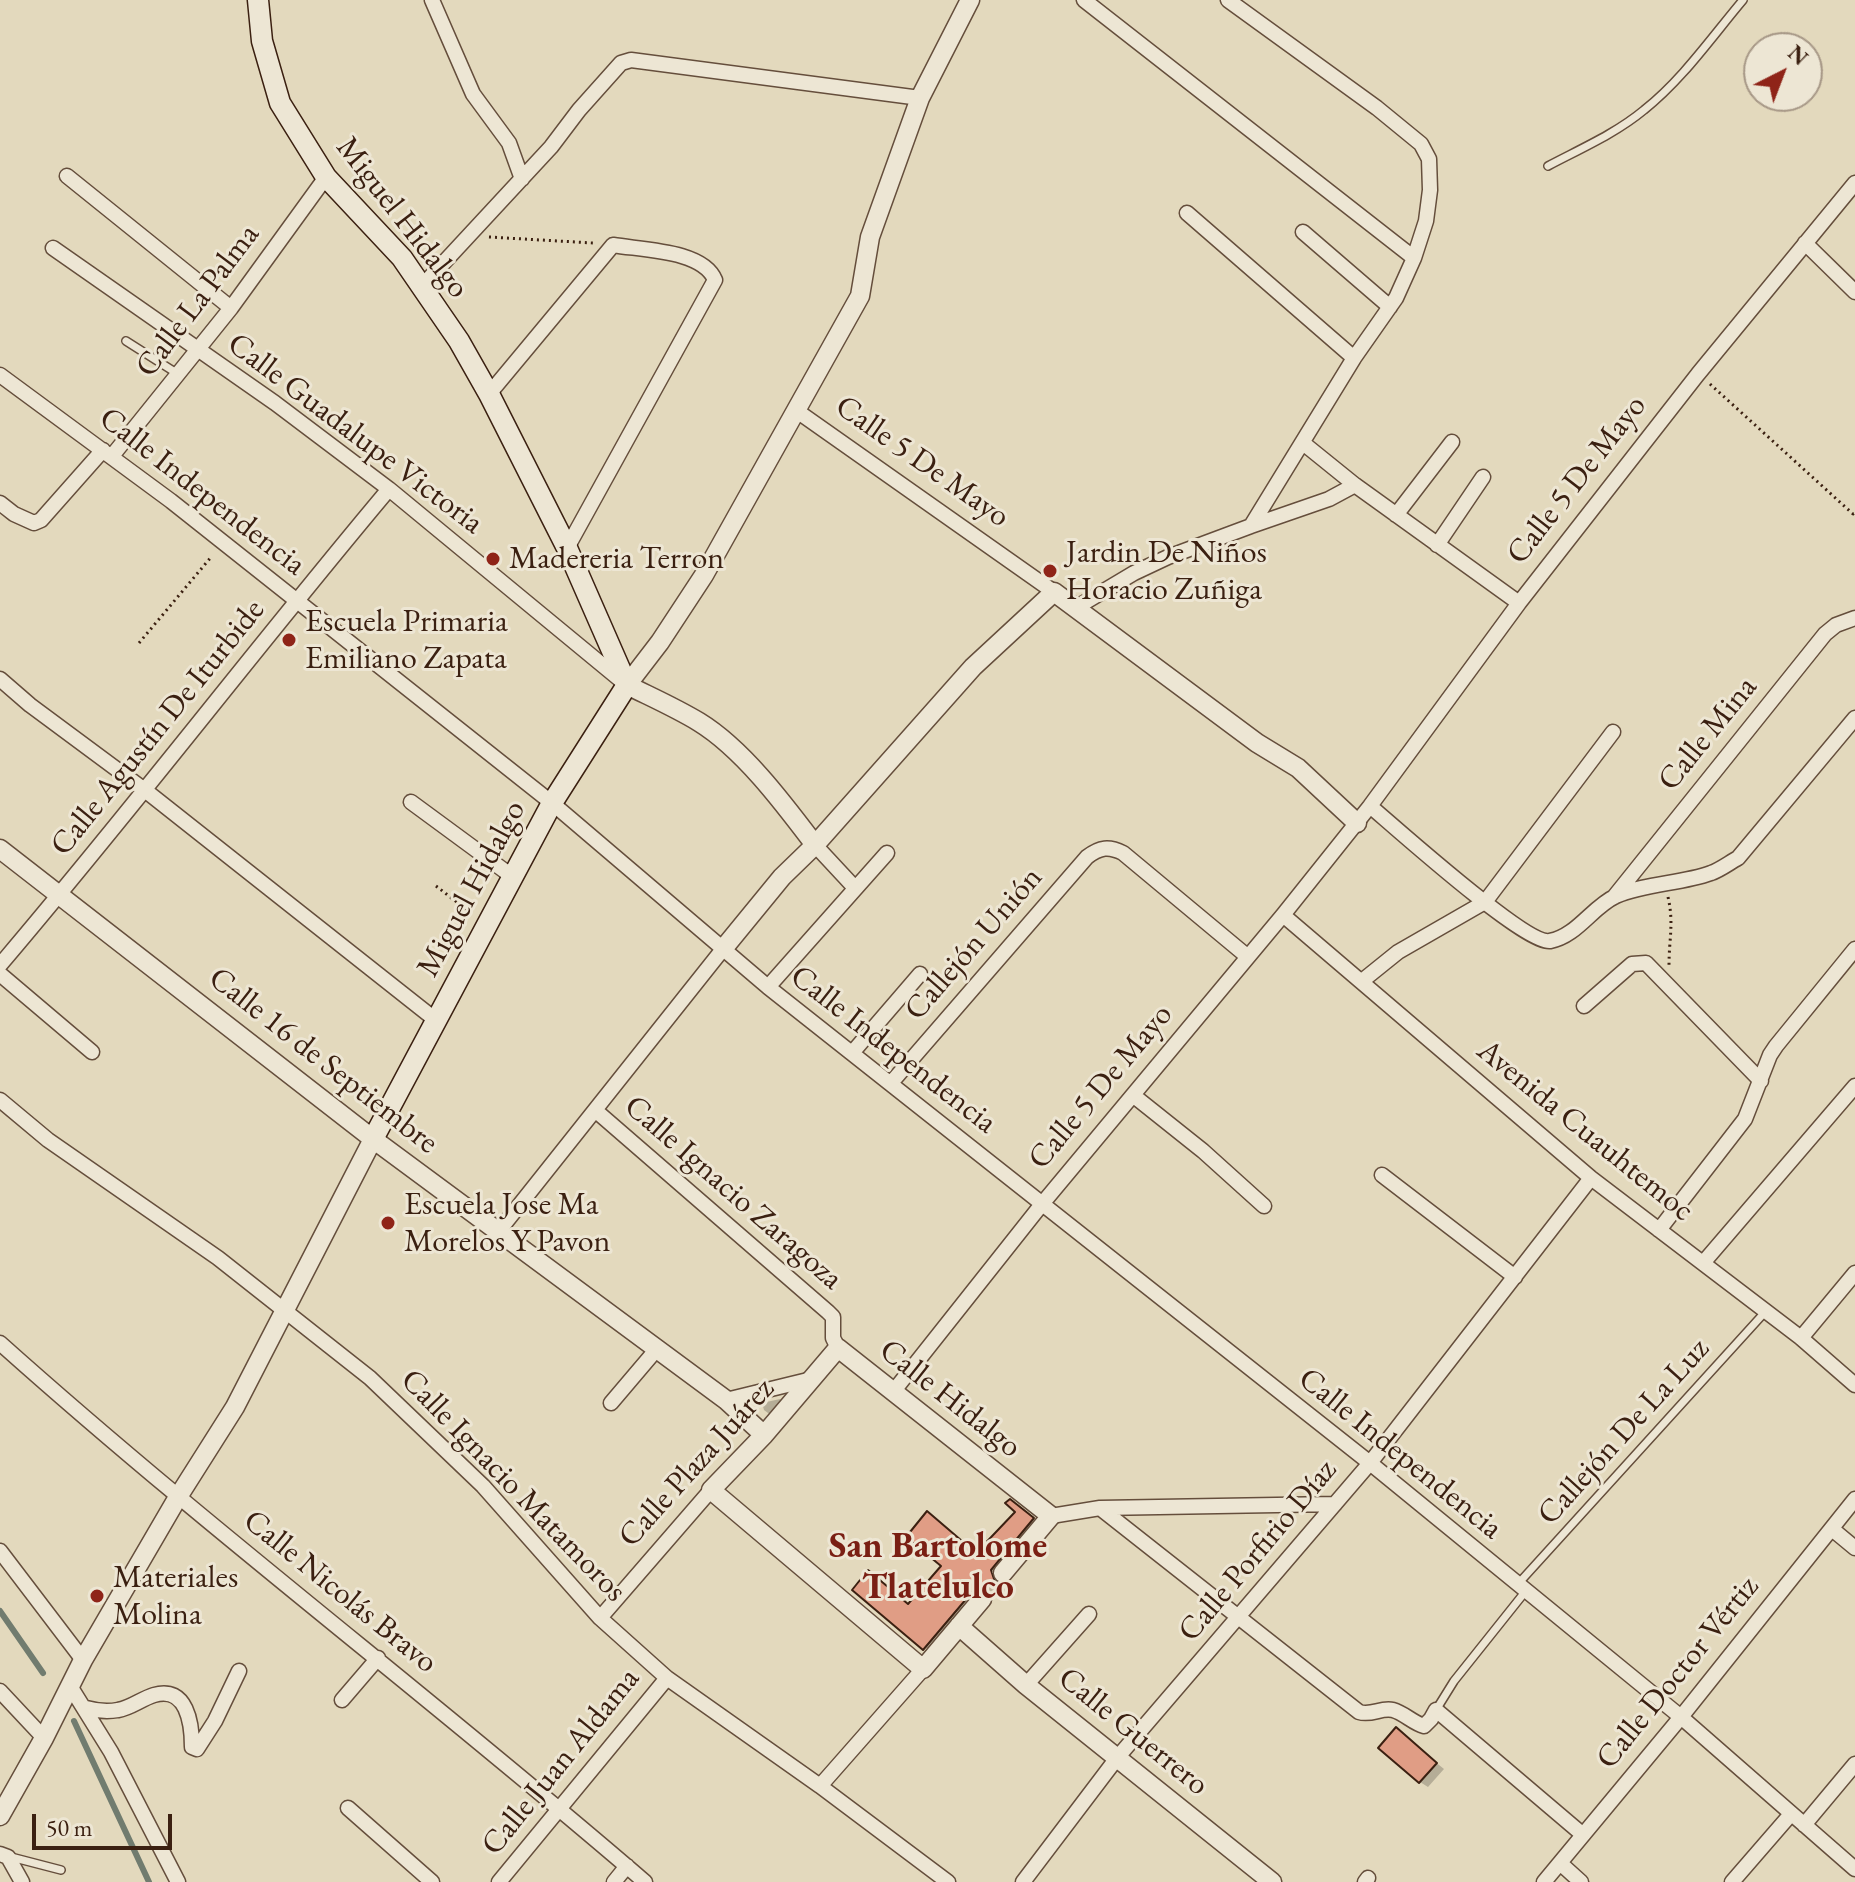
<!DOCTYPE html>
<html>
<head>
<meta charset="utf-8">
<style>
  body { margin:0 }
  #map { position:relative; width:1855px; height:1882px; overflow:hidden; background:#e3d9bd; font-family:"EB Garamond",serif }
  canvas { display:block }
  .north { position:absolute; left:1743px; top:32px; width:80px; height:80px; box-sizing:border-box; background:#ede6d4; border:2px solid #a69786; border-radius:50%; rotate:42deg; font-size:22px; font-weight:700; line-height:32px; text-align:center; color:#3b2011 }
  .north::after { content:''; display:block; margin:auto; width:28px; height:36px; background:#8f2418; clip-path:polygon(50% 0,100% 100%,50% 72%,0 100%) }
  .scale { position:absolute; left:32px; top:1814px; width:140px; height:36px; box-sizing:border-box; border:4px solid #3b2011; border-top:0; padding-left:10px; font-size:24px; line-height:28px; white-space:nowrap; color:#3b2011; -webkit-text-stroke:6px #ede6d4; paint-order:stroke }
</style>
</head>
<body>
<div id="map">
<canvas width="1855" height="1882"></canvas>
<div class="north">N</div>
<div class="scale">50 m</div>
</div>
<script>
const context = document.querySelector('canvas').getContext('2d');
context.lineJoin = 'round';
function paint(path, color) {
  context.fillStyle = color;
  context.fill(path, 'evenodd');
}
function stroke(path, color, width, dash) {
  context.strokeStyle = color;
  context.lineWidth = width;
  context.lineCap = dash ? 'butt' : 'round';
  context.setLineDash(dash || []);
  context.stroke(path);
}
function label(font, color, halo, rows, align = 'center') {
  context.font = font + ' "EB Garamond",serif';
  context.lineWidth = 6;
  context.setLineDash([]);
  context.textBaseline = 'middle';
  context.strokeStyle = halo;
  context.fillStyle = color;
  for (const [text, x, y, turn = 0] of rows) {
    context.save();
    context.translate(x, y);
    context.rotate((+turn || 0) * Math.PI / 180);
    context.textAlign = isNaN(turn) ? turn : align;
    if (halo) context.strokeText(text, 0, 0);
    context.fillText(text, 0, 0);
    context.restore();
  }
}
paint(new Path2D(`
  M780,1399L784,1402L772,1416L764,1410L762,1403Z
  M1010,1501L1043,1525L1001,1577L1005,1588L1012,1592L1005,1601L994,1593L985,1596L935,1655L855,1589L868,1573L910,1605L944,1566L927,1514L978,1554L1018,1512Z
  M1396,1730L1444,1769L1428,1787L1420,1782Z`), '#0003');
stroke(new Path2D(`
  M0,1611L43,1673
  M74,1721L149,1882`), '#717c6f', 6);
const building = new Path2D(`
  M1010,1499L1034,1518L991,1570L995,1582L1003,1585L993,1596L985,1587L973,1591L923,1650L852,1590L868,1570L908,1604L941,1566L906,1537L927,1511L976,1553L1015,1512L1005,1503Z
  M1396,1727L1437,1763L1419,1783L1378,1748Z`);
paint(building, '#e09d85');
stroke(building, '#3b2011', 2);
stroke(new Path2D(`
  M982,1599L1003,1573`), '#c1b49b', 18, [18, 9]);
const service = new Path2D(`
  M1548,166C1580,149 1615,134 1644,110C1682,80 1711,38 1743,0
  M126,341L178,374
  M1517,1585L1766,1311
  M1436,1710L1454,1681L1525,1592
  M11,1857L61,1870`);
const minor = new Path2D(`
  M432,0L473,94L509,143L522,179
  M1228,0L1377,108L1421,144L1429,159L1430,190L1426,221L1414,258
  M67,176L231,308
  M1187,213L1354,358
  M1303,232L1390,307
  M1805,243L1855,292
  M53,248L275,403L389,489L623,682
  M423,285L551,147L579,110L621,63L631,60L920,98
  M0,375L171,501L552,803L768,987L1370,1463L1681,1717L1855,1869
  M489,394L613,245C642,250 703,250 715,280L567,548
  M797,411L1054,592
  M1303,443L1355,485L1519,603
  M112,456L231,308L326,177
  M0,503L14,514L34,523L41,520L103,450
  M1396,515L1452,442
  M1251,526L1329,499L1355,485
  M1437,545L1483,477
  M1077,607L1134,573L1168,557L1251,526L1354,358L1396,298L1414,258L1084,0
  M0,679L30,705L146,791L437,1021
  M411,802L513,877
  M1370,806C1396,828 1526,945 1550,941C1577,936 1592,907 1616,896C1646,883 1681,884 1711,873C1720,870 1729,863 1738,858L1855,718
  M815,845L855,888
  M1614,897L1825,634L1836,625L1855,618
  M1283,915L1591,1178L1801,1338L1855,1385
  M0,965C133,809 257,646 389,489
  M0,974L92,1052
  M1362,981L1398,952L1485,902L1613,732
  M768,987L887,853
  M1584,1006L1632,964L1646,963L1761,1081
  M852,1053L920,974
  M891,1083L1087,857C1100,847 1109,846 1123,853L1248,957
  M1134,1096L1203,1151L1264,1206
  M0,1100L48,1140L218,1258L370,1378L483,1486L600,1618L667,1678L820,1786L948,1882
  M595,1110L828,1312L833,1317V1338L838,1348
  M1382,1175L1515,1277
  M1659,1230L1745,1119L1770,1055L1776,1046L1855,949
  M498,1232L723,949
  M1703,1263L1855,1086
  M1801,1338L1855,1273
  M0,1343C209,1530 433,1699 645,1882
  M893,1392L1042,1204L1283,915L1370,806L1519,603L1698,374L1855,183
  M726,1400L812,1379
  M611,1403L656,1350
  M1100,1508L1359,1712C1372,1716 1381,1707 1393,1710C1404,1713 1413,1723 1424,1726L1431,1719L1436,1710L1582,1834
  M1051,1516L1100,1508L1335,1504
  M1832,1529L1855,1548
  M0,1551L83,1660
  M600,1618L711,1490
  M1026,1685L1089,1614
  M70,1686L111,1752L178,1882
  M0,1691L44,1738
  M342,1700L378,1658
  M86,1708C97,1711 107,1712 118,1710C131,1708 141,1699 154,1695C187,1685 192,1724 192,1747L197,1749L215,1721L239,1671
  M820,1786L923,1669
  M348,1808L432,1882
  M1804,1825L1855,1764
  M0,1854L8,1857L22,1882
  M1560,1863L1581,1882
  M499,1882L667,1678
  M614,1882L627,1866
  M1023,1882L1117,1758L1370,1463L1591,1178
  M1365,1882L1368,1878
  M1544,1882L1681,1717L1855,1499
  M1732,1882L1791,1814`);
const tertiary = new Path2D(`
  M815,845C784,804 743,749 699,722C676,708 651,697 627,685L660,642L704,575L860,296L870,237L920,98L970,0
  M0,849L373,1139L726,1400L764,1435
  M723,949L782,877L815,845L973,667L1054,592L1257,743L1298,768L1357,823
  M982,1599L923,1669L711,1490L764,1435L838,1348L1051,1516L1003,1573
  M959,1626L1026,1685L1272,1882
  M0,1816L44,1738L83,1660L178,1497L235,1407L373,1139`);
const secondary = new Path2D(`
  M258,0L262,41L280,103L326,177L402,258L459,341L489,394L567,548L627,685L552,803L373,1139`);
stroke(service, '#654e3c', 10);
stroke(minor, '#654e3c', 17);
stroke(tertiary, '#654e3c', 21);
stroke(secondary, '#3b2011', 23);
stroke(new Path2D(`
  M489,237L593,243
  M1710,384L1853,514L1855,511
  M139,643L212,556
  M436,886L471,913
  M1668,897C1674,923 1669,939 1669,965`), '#3b2011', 3, [2, 4]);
stroke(service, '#ede6d4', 7);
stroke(minor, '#ede6d4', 14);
stroke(tertiary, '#ede6d4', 18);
stroke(secondary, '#ede6d4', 20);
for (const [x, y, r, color] of [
  [493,559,8,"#8f2418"],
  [1050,571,8,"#8f2418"],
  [289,640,8,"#8f2418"],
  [388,1223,8,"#8f2418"],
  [97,1596,8,"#8f2418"]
]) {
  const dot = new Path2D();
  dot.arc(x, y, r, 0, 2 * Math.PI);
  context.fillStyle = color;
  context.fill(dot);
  stroke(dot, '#ede6d4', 3);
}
label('32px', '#3b2011', '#ede6d4', [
  ["Miguel Hidalgo",402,218,52],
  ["Calle La Palma",198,301,-53],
  ["Calle Guadalupe Victoria",355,434,37],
  ["Calle 5 De Mayo",922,462,35],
  ["Calle 5 De Mayo",1577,480,-52],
  ["Calle Independencia",202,492,38],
  ["Calle Agustín De Iturbide",158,728,-51],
  ["Calle Mina",1708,734,-51],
  ["Miguel Hidalgo",472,889,-62],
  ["Callejón Unión",974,944,-49],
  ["Calle Independencia",893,1050,38],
  ["Calle 16 de Septiembre",323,1061,38],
  ["Calle 5 De Mayo",1101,1087,-50],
  ["Avenida Cuauhtemoc",1585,1131,39],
  ["Calle Ignacio Zaragoza",733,1193,41],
  ["Calle Hidalgo",950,1399,38],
  ["Callejón De La Luz",1624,1432,-48],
  ["Calle Independencia",1400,1454,39],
  ["Calle Plaza Juárez",697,1463,-48],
  ["Calle Ignacio Matamoros",513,1486,46],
  ["Calle Porfirio Díaz",1258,1551,-50],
  ["Calle Nicolás Bravo",340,1592,39],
  ["Calle Doctor Vértiz",1678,1673,-51],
  ["Calle Guerrero",1133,1732,39],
  ["Calle Juan Aldama",561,1762,-51]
]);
label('32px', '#3b2011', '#ede6d4', [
  ["Jardin De Niños",1066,553],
  ["Horacio Zuñiga",1066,590],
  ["Madereria Terron",509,559],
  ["Escuela Primaria",305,622],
  ["Emiliano Zapata",305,659],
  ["Escuela Jose Ma",404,1205],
  ["Morelos Y Pavon",404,1242],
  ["Materiales",113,1578],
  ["Molina",113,1615]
], 'left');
label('bold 36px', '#7a1f14', '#ede6d4', [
  ["San Bartolome",938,1547],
  ["Tlatelulco",938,1588]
]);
</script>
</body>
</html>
